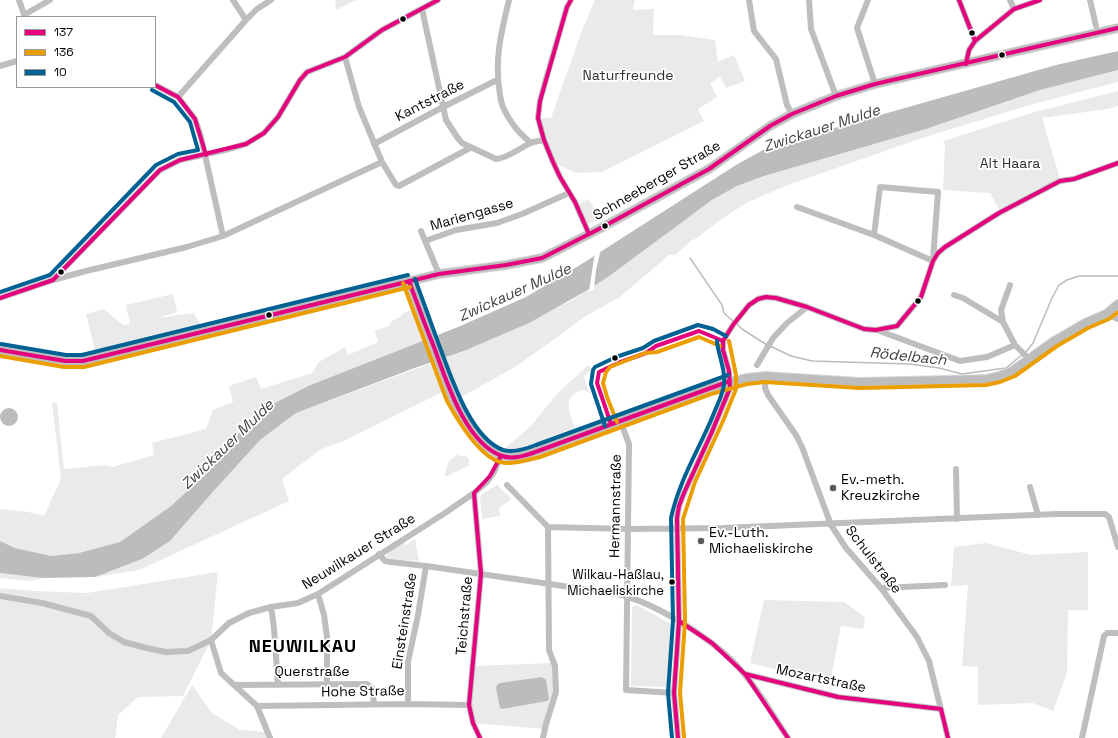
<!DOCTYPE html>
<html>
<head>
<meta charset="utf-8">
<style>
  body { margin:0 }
  #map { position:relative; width:1118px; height:738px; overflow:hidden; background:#fff; font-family:"Space Grotesk",sans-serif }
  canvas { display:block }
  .legend { position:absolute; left:16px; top:16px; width:140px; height:72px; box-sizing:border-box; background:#fff; border:1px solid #999; margin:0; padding:5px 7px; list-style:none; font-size:12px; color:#000 }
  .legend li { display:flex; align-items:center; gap:8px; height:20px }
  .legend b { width:20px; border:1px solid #999 }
</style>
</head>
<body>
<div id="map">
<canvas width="1118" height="738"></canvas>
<ul class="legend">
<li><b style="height:5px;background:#e5007d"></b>137</li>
<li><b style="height:5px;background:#eb9e00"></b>136</li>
<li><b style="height:5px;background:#006192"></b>10</li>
</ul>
</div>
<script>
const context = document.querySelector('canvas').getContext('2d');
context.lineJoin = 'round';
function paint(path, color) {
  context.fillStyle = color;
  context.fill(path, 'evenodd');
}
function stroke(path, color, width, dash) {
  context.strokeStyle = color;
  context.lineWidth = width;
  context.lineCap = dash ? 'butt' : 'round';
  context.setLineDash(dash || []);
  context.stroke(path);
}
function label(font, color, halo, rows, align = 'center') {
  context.font = font + ' "Space Grotesk",sans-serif';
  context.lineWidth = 3.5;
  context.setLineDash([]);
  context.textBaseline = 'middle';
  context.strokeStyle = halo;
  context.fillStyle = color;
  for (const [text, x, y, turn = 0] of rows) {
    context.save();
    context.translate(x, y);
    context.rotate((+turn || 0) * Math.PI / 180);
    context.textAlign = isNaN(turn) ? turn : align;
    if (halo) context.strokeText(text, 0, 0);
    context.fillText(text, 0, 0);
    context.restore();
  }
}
paint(new Path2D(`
  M335,0H356L336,10Z
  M595,0H635L633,10L654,9L653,35H680L715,40L718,62L734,55L745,81L726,88L720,77L710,83L717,97L698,109L704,121L602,172L575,173L553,162L538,118H551L581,33Z
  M1118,70V82L1033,104L922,138L788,185L746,203L719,221L694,240L693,239L675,255H669L620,297L584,317L559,336L515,367L461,397L458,392H443L341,442L321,449L282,479L289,501L139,570L95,577L142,559L170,541L211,494L260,440L296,413L432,363L569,302L608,277L712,200L737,186L764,176L926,129L1040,90Z
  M1118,91V106L1108,109L1042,118L1060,179L1035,190L999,209L990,193L943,190L945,147L943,141L1035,112Z
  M589,199L599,219L588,224L579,204Z
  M173,294L177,312L157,318L194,313L201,326L95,351L86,314L104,309L123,325L130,324L126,305Z
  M419,307L430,338L308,386L273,404L242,430L210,470L171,506L120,542L79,553L51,556L15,548L0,541V509L28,512L44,516L61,479L52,403H57L64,469L105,465L113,467L154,455L152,443L206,429L213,410L233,402L229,386L256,377L261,389L312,373L319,362L345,347L348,355L378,342L375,331L389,326L392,321L402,316L401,314Z
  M588,365L592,369L584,376L589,393C585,390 582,389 577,392C562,400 571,416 575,428L547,438L543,443L518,451L510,452L505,451V448L530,427L557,394Z
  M458,454L460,457L466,455L470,461L468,462L470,465L447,476H444L449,461Z
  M497,485L512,499L499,508L500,516L482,519L480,498L482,494Z
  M415,539L419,561L392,559L387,557V553L403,542L406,545Z
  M986,543L1031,555L1088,552V610H1068L1067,673L1053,711L1033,703L978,705V667L962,666L968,585L951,586L954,547Z
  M218,572L211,640L183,696L138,697L118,715L115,738H0V588L34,591L87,593Z
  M0,573L43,578L30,581L0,578Z
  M764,600L844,602L865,617L863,629L841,626L830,683L750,663Z
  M636,605L673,625L669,685L667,687L631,686L632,607Z
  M554,663L556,688L545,729L473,723L471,718L473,666Z
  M192,685L211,712L240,730L265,732L267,738H161Z`), '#eaeaea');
paint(new Path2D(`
  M1118,51V70L1040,90L926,129L764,176L737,186L712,200L608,277L586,291L529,323L466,350L412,369L296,413L260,440L211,494L170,541L142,559L95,577L43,578L0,573V541L15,548L51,556L79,553L120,542L171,506L210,470L242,430L273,404L308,386L458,327L526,297L580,265L736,165L763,150L831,129L1056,65Z
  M0 417a9 9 0 1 1 18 0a9 9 0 1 1-18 0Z
  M542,677L546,680L549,699L547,701L502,709L500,708L496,688L497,685L500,683Z`), '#bcbcbc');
paint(new Path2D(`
  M601,249L596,270L594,289L589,292L594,258L596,253Z`), '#fff');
stroke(new Path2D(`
  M690,258L722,305L724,313L734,322
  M737,324L742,329L767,345
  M770,346L791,356L812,361L910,364L939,368L962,374L1006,368L1023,354
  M1026,352L1033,343L1052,298L1059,285L1067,280L1079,276H1118`), '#bcbcbc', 1.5);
const major = new Path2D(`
  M409,281L453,399L462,415L472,430L487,447L501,456L514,457L538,451L709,388L746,378L765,376L860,382L986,379L999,376L1012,371L1054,341L1085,323L1106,314L1118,304
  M0,350L65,361H83L439,274L506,265L542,258L599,229L709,169L770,126L792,114L836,96L875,84L1118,28`);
stroke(major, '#dbdbdb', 10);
stroke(new Path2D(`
  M19,0L25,17
  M233,0L246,20
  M509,0C501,33 494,60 500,95C501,102 503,109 507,115C513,126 521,135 531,143
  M571,0L567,7L546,79L540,101L538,118L544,140L553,162L560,177L575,202L589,234
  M749,0L754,31L776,59L787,105L792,114
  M809,0L811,29L836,96
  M868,0L857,28L875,84
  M959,0L975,41
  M1010,0L1014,9
  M1090,0L1096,26
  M422,9L446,120L457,137L462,143L496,159C509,158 519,148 531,143C535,141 540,141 544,140
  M24,15L50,0
  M345,57L359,107L382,162L396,185L399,186L470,148
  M966,64V62L969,50L975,41L1014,9L1040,0
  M0,66L17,61
  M155,85L178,97L195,119L201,137L223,236
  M178,97L246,20L257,9L271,0
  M374,144L443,107L497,80
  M797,207L874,235L933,261
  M421,231L439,274
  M874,235L880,187L938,192L933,260
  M425,241L456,230L497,223L522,214L569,193
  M53,280L160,170L180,160L225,150L246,144L264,133L278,117L300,80L307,72L345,57L382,30L438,0
  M954,295L963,298L1003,322L1015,345L1029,359
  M0,298L53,280L86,271L187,247L223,236L382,162
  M1106,314L1118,319
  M1003,322L1001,310L1010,285
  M877,330L960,361L987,357L1015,345
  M757,365L773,338L787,323L807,307
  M765,376V388L768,395L796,435L802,447L831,525L846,548L881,588L917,637L929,661L948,738
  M620,420L629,444L626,690L674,693
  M956,469L957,519
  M507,485L548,527L549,650L555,666L556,692L546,724L543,738
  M1030,487L1038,515
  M474,493L481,574L469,705L473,723L480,738
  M548,527L628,529L722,528L1057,514H1105L1109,517L1118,547
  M379,554L385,561L391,562L426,566L618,594C658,604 719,642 745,675C761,694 774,717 788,738
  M881,588L945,585
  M318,594L324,615L327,637V684
  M0,596L42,603L91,616L109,633L124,642L146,648L166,652L188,651L211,640L229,623L249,613L271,607L298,603L318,594L445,513L474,493L486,483L494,472L501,456
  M271,607L274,628L278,685
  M211,640L221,673L257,706L270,738
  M745,674L838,697L941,709
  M234,685L367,684L372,688L374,704
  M408,704V662L418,615L426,566
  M257,706L408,704L469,705
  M678,738L674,693L679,621L677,518L679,506L684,493L711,434L730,388L729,371L723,350V341L733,325L749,305L758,299L766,297L776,298L807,307L864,329L876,330L897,326L921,297L933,261L938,253L945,247L999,213L1060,181L1074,179L1118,163
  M1082,738L1104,636L1107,633H1118`), '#bebebe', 6);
stroke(major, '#bdbdbd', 8);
stroke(new Path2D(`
  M571,0L567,7L540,101L538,118L544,140L553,162L560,177L575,202L589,234
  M959,0L975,41
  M966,64L969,50L975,41L1014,9L1040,0
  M155,85L178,97L195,119L206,155
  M409,281C417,303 425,325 434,347C446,380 465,443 502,456C514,460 527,455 538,451L730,381
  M0,298L53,280L160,170L180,160L246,144L264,133L278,117L300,80L307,72L345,57L382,30L438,0
  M0,350L65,361H83L439,274L506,265L542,258L599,229L709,169L770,126L792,114L836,96L875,84L1118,28
  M611,424L597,383L599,372L618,363L646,353L656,346L699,331L723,341
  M679,621L712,643L745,674L788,738
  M745,674L838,697L941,709L948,738
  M480,738L473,723L469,705L481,574L474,493L490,476L501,456
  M678,738L674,693L679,621L677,518L679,506L684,493L711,434L730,388L729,371L723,350V341L733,325L749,305L758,299L766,297L776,298L807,307L864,329L876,330L897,326L921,297L933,261L938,253L945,247L999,213L1060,181L1074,179L1118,163`), '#e5007d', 4);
stroke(new Path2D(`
  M403,283L447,401C457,419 479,456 500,462C513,465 527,460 540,457L711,394L747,384L765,382L860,388L986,385L1000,382L1015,376L1057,346L1088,328L1109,319L1118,312
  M0,356L64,367H84L410,287
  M617,422L607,397L603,383L606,372L610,367L645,353L657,352L699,337L720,346
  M684,737L680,693L685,621L683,519L695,482L723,421L736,389V375L729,341`), '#eb9e00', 4);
stroke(new Path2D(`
  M415,279C423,301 431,323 439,345C451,376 470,438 503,450C514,453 526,449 536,445L728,375
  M0,292L50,275L156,165L178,154L198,150L190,122L174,102L152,90
  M1,344L66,355H82L408,275
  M605,426L591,384L593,370L595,367L616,357L643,348L654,341L698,325L713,329L726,336
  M672,738L668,693L673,621L671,518C679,480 700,448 714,413C718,403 723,394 724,384C726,370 718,355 717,341`), '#006192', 4);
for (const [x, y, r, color] of [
  [403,19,3.5,"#000"],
  [972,33,3.5,"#000"],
  [1002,55,3.5,"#000"],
  [605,226,3.5,"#000"],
  [61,272,3.5,"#000"],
  [918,301,3.5,"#000"],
  [269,315,3.5,"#000"],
  [615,358,3.5,"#000"],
  [833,488,4,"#595959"],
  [701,541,4,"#595959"],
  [672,582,3.5,"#000"]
]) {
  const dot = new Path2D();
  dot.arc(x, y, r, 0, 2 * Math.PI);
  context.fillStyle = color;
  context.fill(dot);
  stroke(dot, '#fff', 1.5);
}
label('13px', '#000', '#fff', [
  ["Wilkau-Haßlau,",664,575],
  ["Michaeliskirche",664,591]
], 'right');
label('14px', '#303030', '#fff', [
  ["Naturfreunde",628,76],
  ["Alt Haara",1010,164]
]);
label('14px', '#000', '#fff', [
  ["Kantstraße",430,101,-27],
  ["Schneeberger Straße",657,181,-30],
  ["Mariengasse",472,215,-16],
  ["Hermannstraße",616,506,-89],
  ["Neuwilkauer Straße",359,552,-32],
  ["Schulstraße",873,560,52],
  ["Teichstraße",465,616,-85],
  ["Einsteinstraße",405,621,-81],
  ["Querstraße",312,672],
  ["Mozartstraße",821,679,12],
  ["Hohe Straße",363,692,-1]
]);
label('14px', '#000', '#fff', [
  ["Ev.-meth.",841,480],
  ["Kreuzkirche",841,496],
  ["Ev.-Luth.",709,533],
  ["Michaeliskirche",709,549]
], 'left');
label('italic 15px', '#414141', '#fff', [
  ["Zwickauer Mulde",822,129,-18],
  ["Zwickauer Mulde",515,293,-24],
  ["Rödelbach",908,357,6],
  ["Zwickauer Mulde",228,445,-44]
]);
context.letterSpacing = '1px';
label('bold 18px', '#000', '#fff', [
  ["NEUWILKAU",303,647]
]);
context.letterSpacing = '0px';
</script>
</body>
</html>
